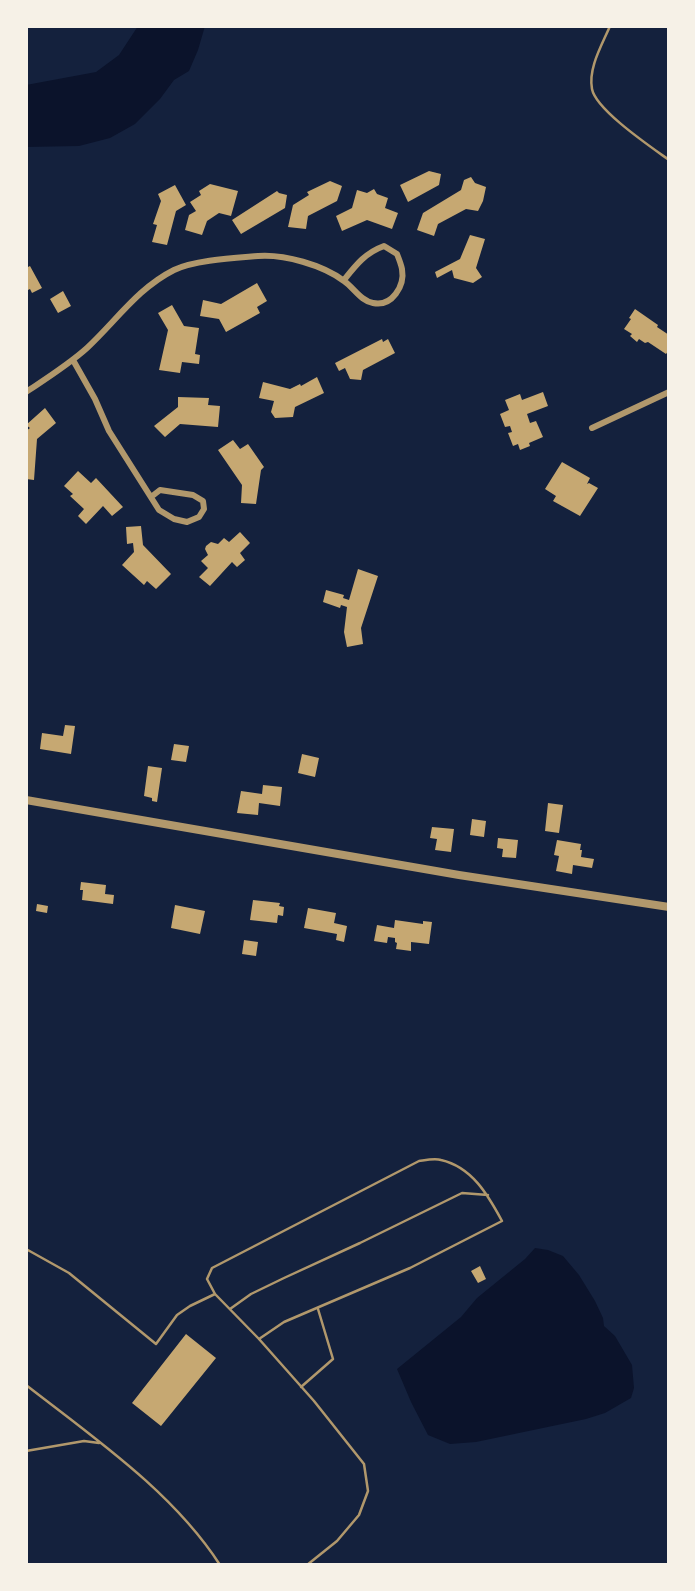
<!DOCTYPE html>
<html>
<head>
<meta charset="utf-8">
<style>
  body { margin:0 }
  #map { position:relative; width:695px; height:1591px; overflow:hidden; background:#14213d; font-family:Karla,sans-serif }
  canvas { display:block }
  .frame { position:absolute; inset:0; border:28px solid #f6f1e7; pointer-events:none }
</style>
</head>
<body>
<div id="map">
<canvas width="695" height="1591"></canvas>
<div class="frame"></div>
</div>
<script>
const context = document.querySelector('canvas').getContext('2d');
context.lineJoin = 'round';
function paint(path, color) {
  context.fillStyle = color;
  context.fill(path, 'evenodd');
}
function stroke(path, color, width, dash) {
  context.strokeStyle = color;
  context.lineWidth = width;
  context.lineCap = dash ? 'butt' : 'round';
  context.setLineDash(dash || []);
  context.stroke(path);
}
paint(new Path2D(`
  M138,26H205L198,50L189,71L174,80L160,99L135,124L110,138L79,146L26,147V85L96,72L119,55Z
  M535,1248L548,1250L563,1256L579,1275L595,1301L603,1318L604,1326L615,1336L632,1365L634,1388L631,1398L605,1413L586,1419L476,1442L450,1444L428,1435L411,1402L397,1369L461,1317L477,1298L525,1259Z`), '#0b132b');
paint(new Path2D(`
  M429,171L441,174L439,185L408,202L400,185Z
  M471,177L475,183L486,187L483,201L478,211L466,209L438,224L434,236L417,230L423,213L461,190L464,180Z
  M330,181L342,186L337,201L308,216L306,229L288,227L293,205L309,195L307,192Z
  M210,184L238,191L231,216L219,213L207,221L202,235L185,230L189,215L196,211L190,202L201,195L199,191Z
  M175,185L186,205L176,211L167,245L152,242L157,225L153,224L161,201L158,194Z
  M374,189L377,194L388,198L385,208L398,213L392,229L367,220L342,231L336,216L352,208L357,190L367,193Z
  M277,191L279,193L287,195L285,208L241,234L232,220Z
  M470,235L485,239L476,268L482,277L473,283L454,278L452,270L437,278L435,272L460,259Z
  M30,266L42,288L32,293L30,289L26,291V268Z
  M257,283L267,301L257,307L260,313L226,332L219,319L200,316L203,300L221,304Z
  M63,291L71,306L58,313L50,299Z
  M172,305L184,326L199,328L195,354L200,355L199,364L182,362L180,373L159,370L168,330L158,313Z
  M635,309L658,325L657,327L669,335V350L666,354L648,342L645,343L639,339L637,342L630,336L632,334L624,329L631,319L629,318Z
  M382,339L383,342L388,339L395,353L363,370L361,380L350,379L345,368L339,371L335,363Z
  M317,377L324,393L295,407L293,417L275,418L271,412L274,401L259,398L263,382L290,389L300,384L301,386Z
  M543,392L548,406L527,414L530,423L536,421L543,437L529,443L530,446L520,450L518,444L513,446L508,433L512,432L510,426L505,427L500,414L509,410L505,400L520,394L522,400Z
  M178,397L209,398L208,405L220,406L218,427L180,424L165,437L154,426L178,407Z
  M45,408L56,423L37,439L34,480L26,479V431L30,428L26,425Z
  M233,440L240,449L248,444L264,467L261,470L256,504L241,503L242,485L218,450Z
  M562,462L590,478L587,484L589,483L598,488L580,516L553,501L556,496L545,489Z
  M78,471L91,483L96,478L123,507L112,516L103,506L86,524L78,516L84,509L70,496L73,494L64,486Z
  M141,526L143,545L171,574L156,589L147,581L144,585L122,565L134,552L133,543L127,544L126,527Z
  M240,532L250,543L240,553L245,560L237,567L232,562L210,586L199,577L208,568L201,561L208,555L205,549L206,546L211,542L218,544L224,538L229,542Z
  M358,569L378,576L361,628L363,644L347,647L344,632L347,607L341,605L340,608L323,602L326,590L344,595L343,598L349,600Z
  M65,725L75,726L71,754L40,749L42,733L63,736Z
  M174,744L189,746L186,762L171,760Z
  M302,754L319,758L315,777L298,773Z
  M148,766L162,768L157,802L152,801V798L144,796Z
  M263,785L282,787L280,806L259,803L258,815L237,813L241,791L262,794Z
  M548,803L563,805L559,833L545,831Z
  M472,819L486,821L484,837L470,835Z
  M432,827L454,829L451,852L435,850L437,839L430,838Z
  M498,838L518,840L516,858L502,857L503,849L497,848Z
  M557,840L581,844L580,850H582L581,857L594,859L592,868L573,865L572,874L556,871L559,856L554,855Z
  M81,882L106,885L105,894L114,895L113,904L82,900L83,890H80Z
  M253,900L280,903L279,906L284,907L283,916L278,915L277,923L250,920Z
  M37,904L48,906L47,913L36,911Z
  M175,905L205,911L200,934L171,928Z
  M308,908L336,913L334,923L347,926L344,942L336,940L337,934L304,928Z
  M395,920L423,924V921L432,922L429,944L411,942V951L396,949L397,943L395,942V938L388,937L387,943L374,941L377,925L394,928Z
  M244,940L258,942L256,956L242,954Z
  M480,1266L486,1279L478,1283L471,1271Z
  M186,1334L216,1358L161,1426L132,1403Z`), '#c6a872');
stroke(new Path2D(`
  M610,26C602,45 588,68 592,89C596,110 651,147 669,160
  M26,1249L69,1273L156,1344L177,1315L190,1306L215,1294L259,1339L314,1401L364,1464L368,1491L359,1515L337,1541L307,1565
  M215,1294L207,1279L212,1268L419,1161C426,1160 435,1158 441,1160C472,1167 488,1195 502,1221L410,1268L284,1322L259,1339
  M230,1309L251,1294L284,1278L360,1243L462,1193L488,1195
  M26,1385C94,1438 173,1492 220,1565
  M301,1387L333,1359L318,1309
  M26,1451L84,1441L99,1443`), '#b1986c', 2.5);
stroke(new Path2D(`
  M73,360L95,399L109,431L159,510L174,519L187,522L199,517L204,509L203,501L193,495L160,490L151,497
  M26,392C47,378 68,365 87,348C116,321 138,288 174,270C195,260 235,258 258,256C284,254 323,265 344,281C354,288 361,301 373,303C392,307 405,286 402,269C401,264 399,259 397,254L384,246C365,253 356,265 344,280
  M592,428L669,392`), '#b1986c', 6);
stroke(new Path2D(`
  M26,800L459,875L669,907`), '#b1986c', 8);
</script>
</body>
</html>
